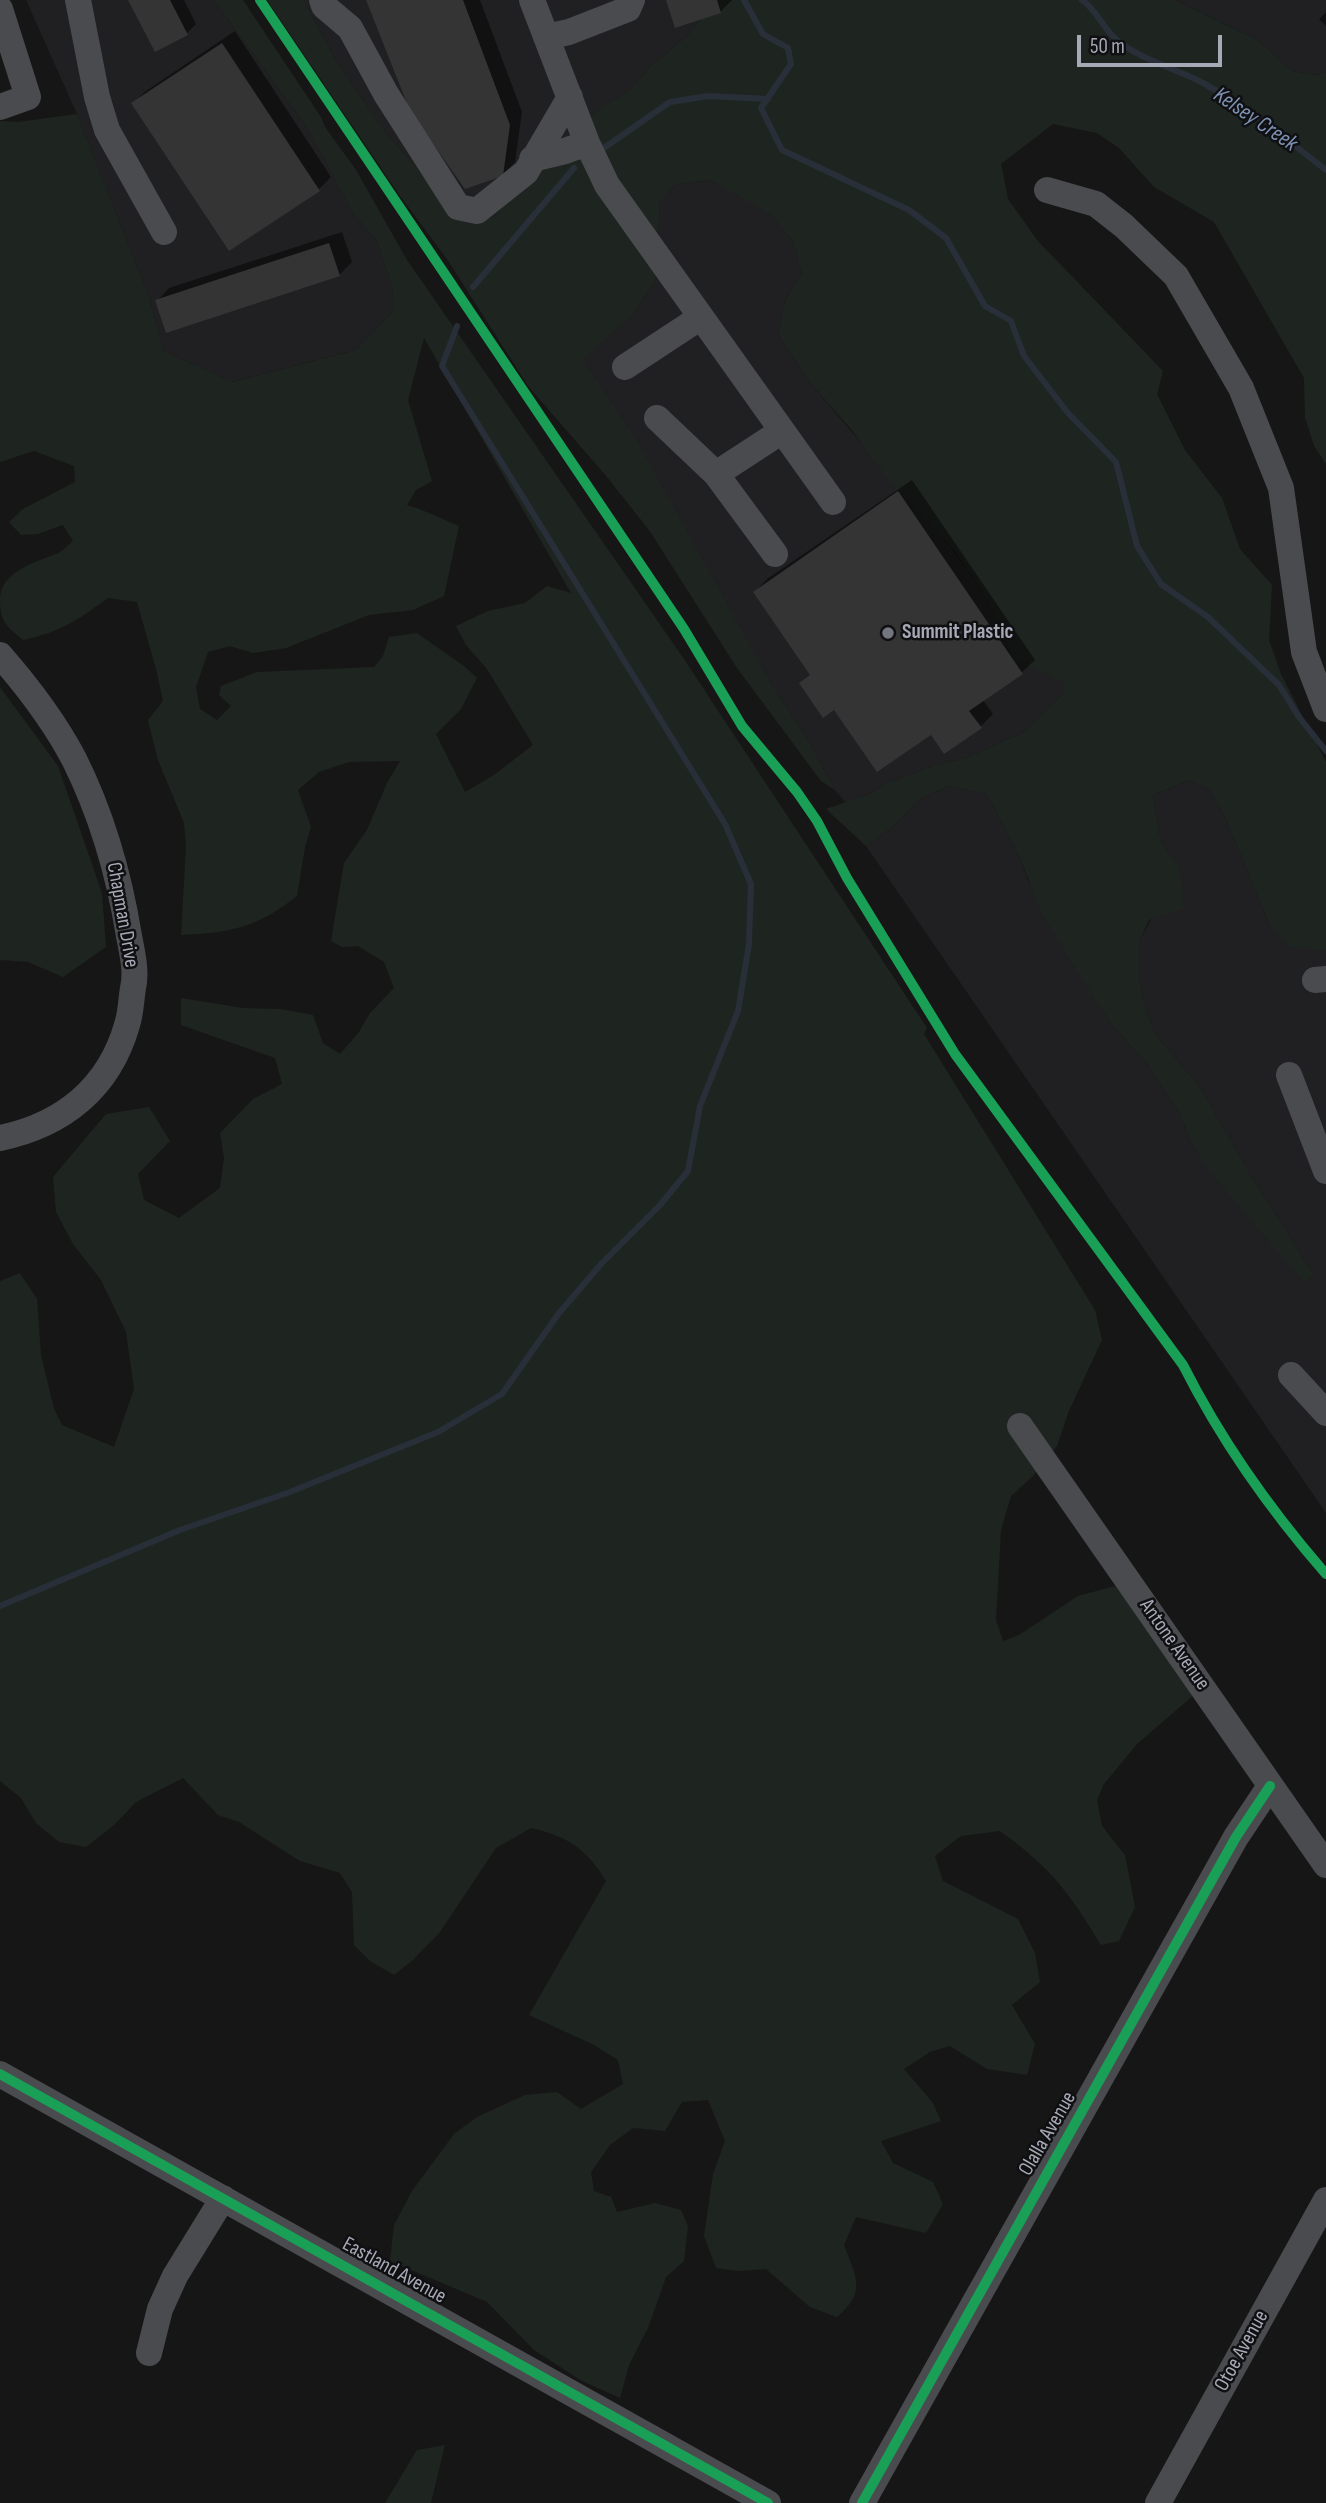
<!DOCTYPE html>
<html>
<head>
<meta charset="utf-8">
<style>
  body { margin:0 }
  #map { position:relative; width:1326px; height:2503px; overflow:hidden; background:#161616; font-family:"Sofia Sans Condensed",sans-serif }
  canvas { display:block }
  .scale { position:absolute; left:1077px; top:35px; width:145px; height:32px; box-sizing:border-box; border:4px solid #a7a9b7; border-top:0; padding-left:9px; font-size:21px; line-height:24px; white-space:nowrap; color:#a7a9b7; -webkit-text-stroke:5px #101012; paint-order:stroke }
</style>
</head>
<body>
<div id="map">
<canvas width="1326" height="2503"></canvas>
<div class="scale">50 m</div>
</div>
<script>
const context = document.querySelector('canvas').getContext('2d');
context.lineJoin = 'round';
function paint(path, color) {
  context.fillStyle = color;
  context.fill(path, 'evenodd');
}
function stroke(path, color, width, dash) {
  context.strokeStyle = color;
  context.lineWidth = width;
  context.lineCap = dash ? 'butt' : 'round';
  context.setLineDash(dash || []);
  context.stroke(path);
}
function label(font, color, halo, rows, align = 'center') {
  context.font = font + ' "Sofia Sans Condensed",sans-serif';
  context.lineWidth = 5;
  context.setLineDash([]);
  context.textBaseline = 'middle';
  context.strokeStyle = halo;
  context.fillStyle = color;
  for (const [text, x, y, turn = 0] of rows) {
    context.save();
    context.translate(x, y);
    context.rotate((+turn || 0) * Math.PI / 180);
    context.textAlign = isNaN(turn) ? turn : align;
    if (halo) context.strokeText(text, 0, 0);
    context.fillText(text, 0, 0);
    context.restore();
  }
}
paint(new Path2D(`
  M26,0H214L308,129L354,215L376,239L393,291V311L356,350L231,382L164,351L148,294L77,114Z
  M303,0H523L583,151L514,189L494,217L470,218L428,181L387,134L341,69Z
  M541,0H708L701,19L687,36L650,67L632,88L599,109L586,124Z
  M1175,0H1326V72L1315,75L1293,71L1257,40Z
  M710,180L772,214L792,240L802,273L785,301L778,334L811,384L952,549L981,589L1014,660L1064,681V693L1024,732L966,758L935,765L890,782L867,795L846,803L835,790L808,740L766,675L581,360L632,315L656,279L660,201L674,185Z
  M1189,780L1209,789L1225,817L1268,921L1309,948L1326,951V1513L866,846L895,825L919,799L949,786L987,794L1019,856L1028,881L1095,1000L1112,1025L1147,1063L1180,1114L1191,1142L1305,1283L1314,1275L1250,1174L1201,1089L1154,1032L1142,997L1139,972V942L1179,867L1161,841L1153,795Z`), '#202022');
paint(new Path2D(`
  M214,0H243L321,117L325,127L356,170L407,260L684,659L927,1028L924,1034L1095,1310L1102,1340L1068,1413L1057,1446L1033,1476L1011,1496L1001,1530L996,1620L1003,1641L1019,1635L1078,1596L1115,1586L1160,1640L1195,1694L1137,1744L1104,1784L1097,1800L1102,1826L1125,1855L1135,1907L1119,1941L1101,1945C1069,1892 1051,1868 1000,1831L961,1836L935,1856L943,1881L1018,1919L1035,1953L1040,1982L1012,2005L1035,2044L1027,2075L987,2069L950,2046L930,2052L904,2069L933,2103L941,2121L881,2141L893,2163L933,2182L943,2204L926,2233L856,2217L844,2245C856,2277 867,2292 837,2317L810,2307L766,2269L738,2271L716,2268L704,2236L713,2174L725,2141L708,2100L682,2102L665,2131L633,2128L610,2145L591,2172L594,2191L611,2197L617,2212L655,2203L681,2210L688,2226L684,2261L666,2277L648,2328L629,2365L620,2398L582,2381L534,2350L487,2302L390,2261L394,2225L412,2191L454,2134L477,2117L525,2095L557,2092L581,2109L623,2084L618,2060L594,2045L529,2015L606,1881C587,1849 567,1836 531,1828L496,1848L440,1932L413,1960L394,1975L370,1961L354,1945L352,1892L340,1873L300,1861L239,1822L218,1815L183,1778L136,1802L114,1825L86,1847L59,1842L36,1823L21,1798L0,1781V1281L20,1273L37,1299L41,1355L54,1409L62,1425L114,1447L134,1389L126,1332L101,1280L73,1244L56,1212L53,1177L106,1114L149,1107L170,1141L138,1174L144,1200L179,1218L220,1188L224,1158L220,1133L253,1099L282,1084L275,1058L181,1025V998L243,1008L280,1009L313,1015L323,1043L340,1054L359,1032L370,1013L394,988L384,962L358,946L342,947L331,941L344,863L367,830L387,783L400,761L349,762L319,772L298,790L311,827L305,847L297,896C258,927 231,933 181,935L186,847L184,823L158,760L148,720L163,701L156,669L137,602L108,598C78,620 60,632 23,640C7,626 0,622 0,600C0,572 35,562 56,554C62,552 68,545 73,541L63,525L38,534L21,535L9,522L23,509L75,482L74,466L34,451L0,462V121L18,122L77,114L148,294L164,351L232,382L356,350L393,311V291L376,239L354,215L308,129ZM424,338L571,593L547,586L525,603L488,611L456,626L466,645L487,669L533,745L494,775L465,792L436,734L461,709L477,678L464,666L417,633L389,637L383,656L374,667L257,672L221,686L219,695L231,706L217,720L200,709L196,687L208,652L230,646L253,653L286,648L369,615L413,610L444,596L459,526C441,519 425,510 407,505L416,490L432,481L408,400Z
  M267,0H303L341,69L387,134L428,181L470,218L494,217L514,189L586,124L599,109L632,88L650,67L687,36L701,19L708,0H1175L1257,40L1293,71L1315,75L1326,72V464L1314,446L1305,417L1304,378L1214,222L1154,187L1119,148L1097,133L1053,124L1001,164L1008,199L1037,240L1163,371L1157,394L1185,450L1222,498L1240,549L1272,585L1269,640L1281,674L1326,762V951L1288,946L1268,921L1225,817L1209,789L1189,780L1153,795L1161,841L1179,867L1184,908L1149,920L1139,942V972L1142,997L1154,1032L1201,1089L1250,1174L1314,1275L1305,1283L1212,1174L1191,1142L1180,1114L1147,1063L1112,1025L1095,1000L1040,909L1019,856L987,794L949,786L919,799L895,825L866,846L826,809L867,795L890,782L935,765L966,758L1024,732L1064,693V682L1014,660L981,589L953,549L893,485L851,429L811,384L778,334L785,301L802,273L792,240L772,215L710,180L674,185L660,202L656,279L632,315L582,360L636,440L766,675L808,740L835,790L821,781L737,668L649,530L607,477L528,386L449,262L398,193Z
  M0,687L58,766L102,893L106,947L63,977L28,962L0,960Z
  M445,2445L431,2503H385L417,2450Z`), '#1e2520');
paint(new Path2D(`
  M130,0H184L196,24L187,33Z
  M368,0H480L522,112L515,162L502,175Z
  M668,0H732L720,12Z
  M1326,12V26L1319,19Z
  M235,31L331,177L319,189L133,103L146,91Z
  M342,232L352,262L339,275L157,301L169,288Z
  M912,480L1035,660L1022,672L983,700L993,714L980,727L932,732L835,708L802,683L811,674L755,592L767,579Z`), '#0007');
stroke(new Path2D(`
  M744,0L763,34L788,48L791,64L761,108L782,150L909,210L946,238L985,306L1011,321L1024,356L1068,413L1116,462L1137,546L1161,584L1208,617L1279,685L1299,717L1326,751
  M1082,0C1098,11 1103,29 1117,40C1137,58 1179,70 1203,83C1247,107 1286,139 1326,170
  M601,150L670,102L708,96L768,99
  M473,287L574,168
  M0,1606L180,1530L290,1492L438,1432L502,1394L559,1313L602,1263L660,1205L688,1171L700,1106L738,1011L749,944L751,884L725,824L442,366L457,326`), '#292f38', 6);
paint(new Path2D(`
  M128,0H170L188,35L155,52Z
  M366,0H463L510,125L503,176L465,189L426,134L420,136Z
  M666,0H717L721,13L675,28Z
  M222,43L320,191L229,251L131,103Z
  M329,243L340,276L166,333L155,300Z
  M898,491L1023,674L969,711L982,728L944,754L931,735L877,772L834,710L823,718L799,683L810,675L753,592Z`), '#343435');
stroke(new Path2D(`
  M78,0L97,97L107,130L164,232
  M322,0L324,6L350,28L386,94L458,207L477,211L526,172L570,97
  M532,0L587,143L607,185L833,502
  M0,9L28,97L0,107
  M546,37L569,32L628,9L632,0
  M532,159L565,151L587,143
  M1047,190L1096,204L1124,226L1176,276L1241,388L1281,488L1304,652L1326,709
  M625,367L701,317
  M657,418L716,474L775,554
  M716,474L782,431
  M0,655C28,687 54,721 74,759C102,815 119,874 129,936C132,952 137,972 133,988C131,1000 131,1013 127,1025C109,1088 63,1125 0,1138
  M1315,980L1326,979
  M1289,1075L1326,1171
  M1291,1375L1326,1413
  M1020,1426L1326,1865
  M0,2074L768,2503
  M149,2353L160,2309L175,2276L223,2198
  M862,2503L1236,1837L1270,1786
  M1158,2503L1326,2200`), '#4a4b4f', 26);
stroke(new Path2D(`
  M260,0L684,629L742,726L797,792L817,821L847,878L955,1054L1183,1365C1221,1440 1271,1511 1326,1574
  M0,2074L768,2503
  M862,2503L1236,1837L1270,1786`), '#1a9f57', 10);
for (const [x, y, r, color] of [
  [888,633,7,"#74767f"]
]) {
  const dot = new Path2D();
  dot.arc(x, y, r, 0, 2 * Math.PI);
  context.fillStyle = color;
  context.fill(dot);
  stroke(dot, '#101012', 2.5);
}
label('bold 21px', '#a7a9b7', '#101012', [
  ["Summit Plastic",902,633]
], 'left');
label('21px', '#a7a9b7', '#101012', [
  ["Chapman Drive",122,915,80],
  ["Antone Avenue",1174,1645,55],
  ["Olalla Avenue",1048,2134,-60],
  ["Eastland Avenue",394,2271,29],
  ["Otoe Avenue",1242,2351,-61]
]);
label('italic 23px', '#7d92b3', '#101012', [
  ["Kelsey Creek",1255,120,34]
]);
</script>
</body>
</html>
